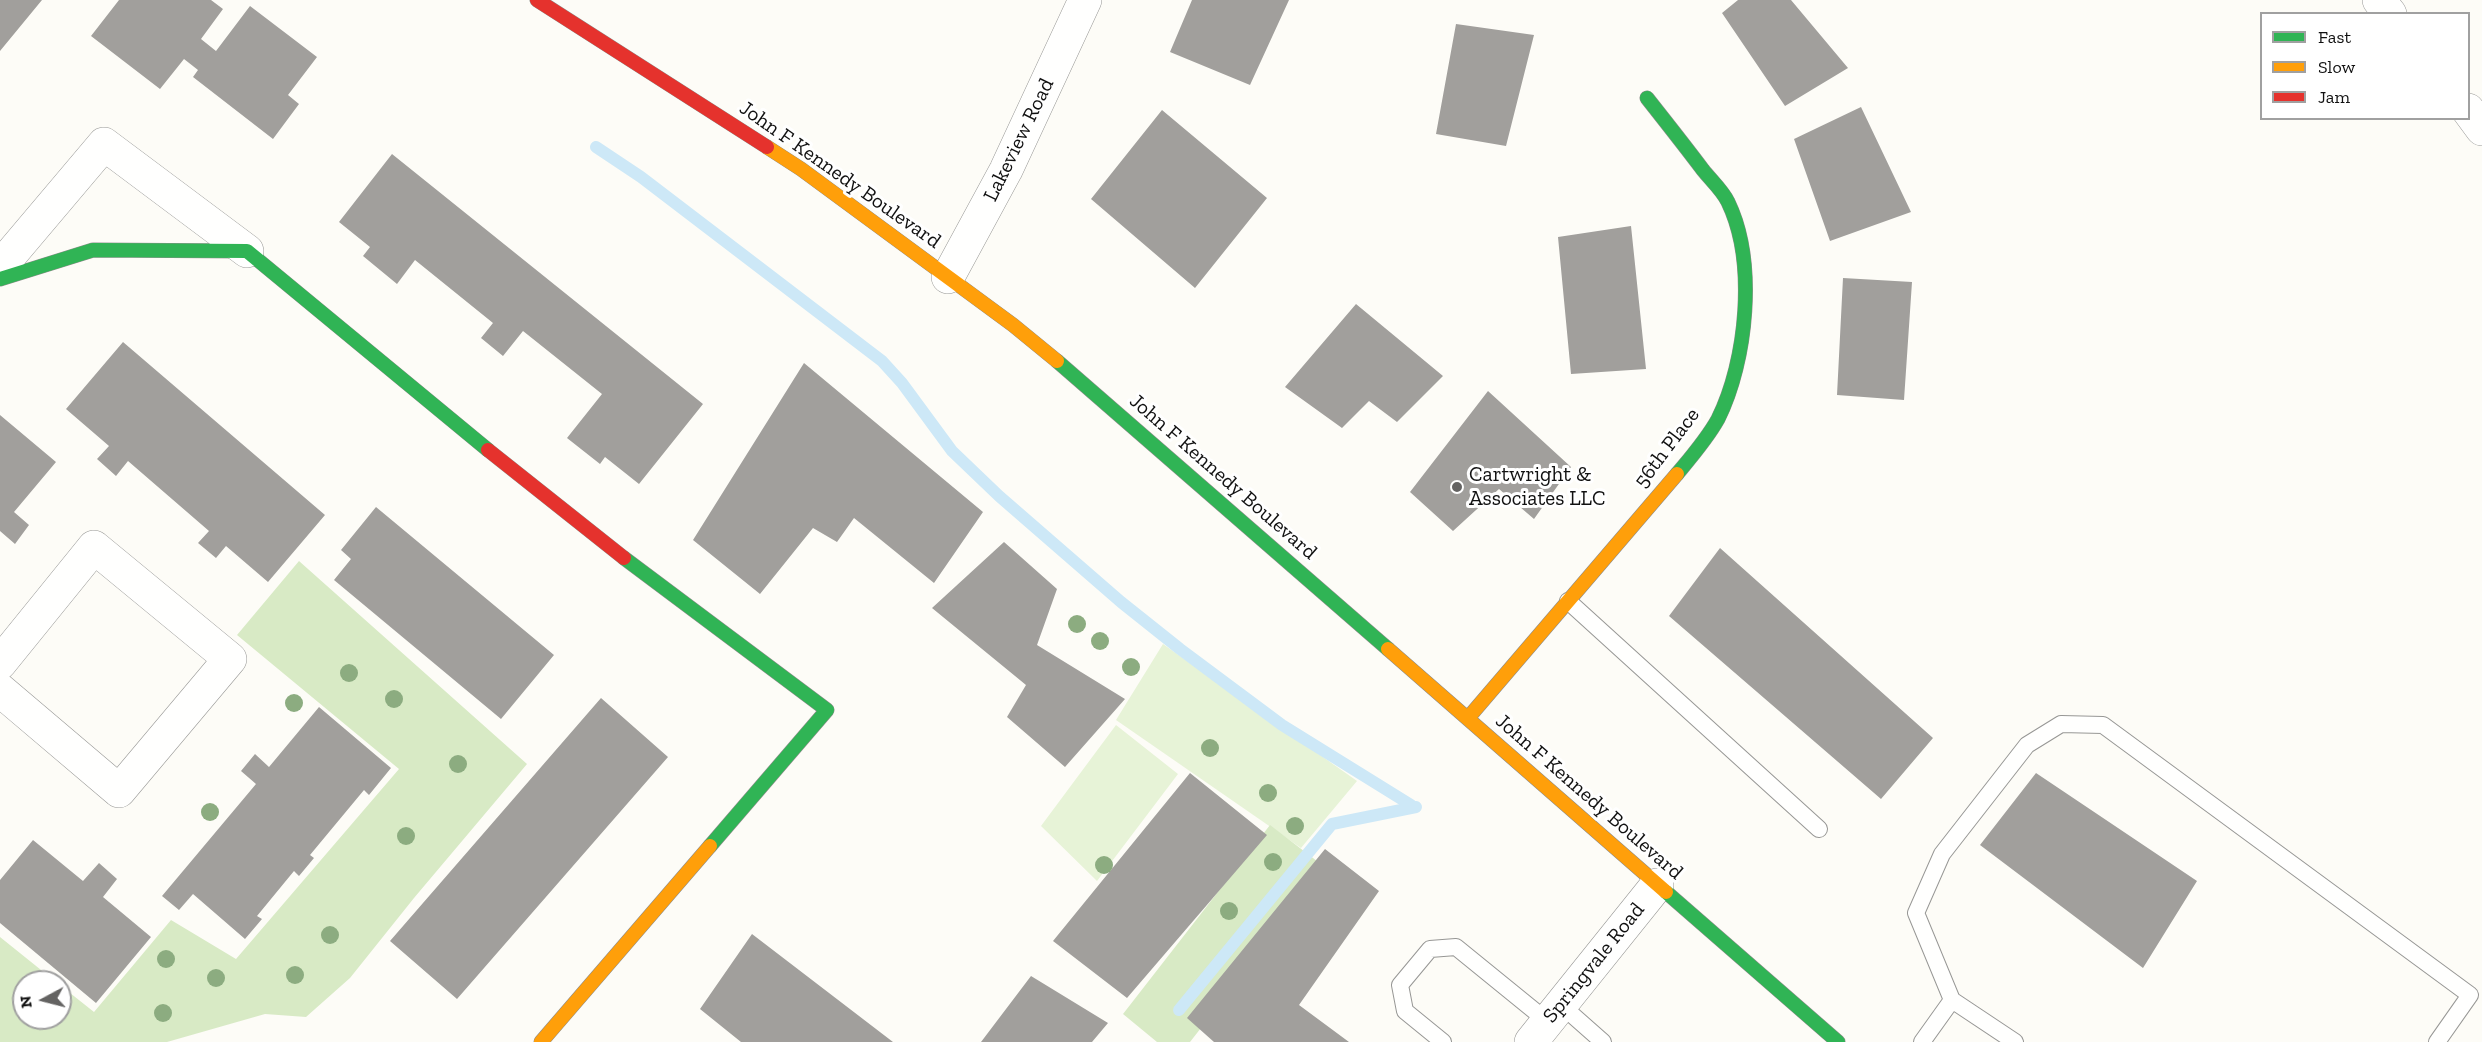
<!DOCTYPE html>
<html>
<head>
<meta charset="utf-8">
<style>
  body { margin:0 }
  #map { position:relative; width:2482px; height:1042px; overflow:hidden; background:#fdfcf7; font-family:"Zilla Slab",serif }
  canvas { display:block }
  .legend { position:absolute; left:2260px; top:12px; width:210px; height:108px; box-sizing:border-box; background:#fff; border:2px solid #a0a0a0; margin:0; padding:8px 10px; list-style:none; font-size:18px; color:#111 }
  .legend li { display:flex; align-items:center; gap:12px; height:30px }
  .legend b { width:30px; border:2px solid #a0a0a0 }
  .north { position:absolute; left:12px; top:970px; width:60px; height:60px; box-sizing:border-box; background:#fff; border:2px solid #a0a0a0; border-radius:50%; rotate:263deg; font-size:16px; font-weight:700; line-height:24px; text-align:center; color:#111 }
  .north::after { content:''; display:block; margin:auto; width:21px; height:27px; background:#646362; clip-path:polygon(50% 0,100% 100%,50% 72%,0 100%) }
</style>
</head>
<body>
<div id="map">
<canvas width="2482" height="1042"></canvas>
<ul class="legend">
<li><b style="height:8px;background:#30b455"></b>Fast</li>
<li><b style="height:8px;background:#ff9f0a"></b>Slow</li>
<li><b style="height:8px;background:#e5322d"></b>Jam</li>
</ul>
<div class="north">N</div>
</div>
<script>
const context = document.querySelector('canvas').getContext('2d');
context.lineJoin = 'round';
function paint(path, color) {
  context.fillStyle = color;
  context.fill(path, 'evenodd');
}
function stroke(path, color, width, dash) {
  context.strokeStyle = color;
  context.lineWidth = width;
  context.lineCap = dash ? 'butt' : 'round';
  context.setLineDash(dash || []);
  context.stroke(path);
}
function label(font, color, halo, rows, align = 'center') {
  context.font = font + ' "Zilla Slab",serif';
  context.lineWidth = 6;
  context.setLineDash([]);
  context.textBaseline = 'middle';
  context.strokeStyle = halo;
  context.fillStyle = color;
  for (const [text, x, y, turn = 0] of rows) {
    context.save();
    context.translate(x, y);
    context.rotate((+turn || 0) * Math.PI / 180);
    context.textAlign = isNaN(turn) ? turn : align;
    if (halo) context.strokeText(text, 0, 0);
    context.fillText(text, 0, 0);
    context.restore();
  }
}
paint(new Path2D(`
  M1163,644L1357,781L1301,848L1116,720Z
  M1116,725L1178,774L1097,881L1041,826Z`), '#e7f3d7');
paint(new Path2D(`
  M299,561L527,764L414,898L350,978L306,1017L265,1014L167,1042H0V937L56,982H24V1018H60V985L94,1012L171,920L236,959L399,769L237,635Z
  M1270,825L1326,868L1190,1042H1157L1123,1014Z`), '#d8eac5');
stroke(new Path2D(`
  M596,147L641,177L882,361L902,383L952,451L999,496L1121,602L1180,649L1282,725L1411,805
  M1179,1010L1332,824L1416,807`), '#cde8f7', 12);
paint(new Path2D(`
  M0,0H42L0,51Z
  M119,0H211L223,9L201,39L216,51L250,6L317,57L288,95L299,104L273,139L193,77L198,70L184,59L160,89L91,36Z
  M1192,0H1289L1250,85L1170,52Z
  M1738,0H1791L1848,68L1785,106L1722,13Z
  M1456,24L1534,35L1506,146L1436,134Z
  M1861,107L1911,212L1830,241L1794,139Z
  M1162,110L1267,198L1195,288L1091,199Z
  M392,154L703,404L639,484L605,457L600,464L567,438L602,394L523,331L503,356L481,338L493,323L415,260L397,284L363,256L370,247L339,222Z
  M1631,226L1646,369L1571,374L1558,237Z
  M1843,278L1912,282L1904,400L1837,395Z
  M1356,304L1443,376L1397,422L1369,401L1342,428L1285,387Z
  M123,342L325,515L268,582L226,546L216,558L198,543L209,531L128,461L116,476L97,459L109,446L66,409Z
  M804,363L983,512L934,583L854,518L837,542L813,528L760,594L693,540Z
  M1488,391L1571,467L1534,519L1499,489L1453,531L1410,492Z
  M0,415L56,462L14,512L29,525L15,544L0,531Z
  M376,507L554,655L501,719L334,580L351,559L341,550Z
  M1004,542L1057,589L1037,645L1125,699L1065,767L1007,717L1026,685L932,608Z
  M1720,548L1933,738L1881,799L1669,616Z
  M601,698L668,757L457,999L390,941Z
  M319,707L391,768L369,795L364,790L310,855L314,858L299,876L294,871L257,916L262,919L245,939L193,894L179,910L162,896L256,784L241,771L255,754L269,767Z
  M1190,773L1267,835L1127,998L1053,941Z
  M2036,773L2197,881L2143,968L1980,845Z
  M33,840L83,881L99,863L117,879L103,897L151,937L96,1003L0,923V880Z
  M1325,849L1379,891L1299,1005L1349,1042H1214L1187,1018Z
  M752,934L893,1042H741L700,1009Z
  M1031,976L1108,1023L1092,1042H981Z`), '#a19f9c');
const lane = new Path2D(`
  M1568,601L1819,829
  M1952,1000L2015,1042
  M1560,1004L1603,1042
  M1443,1042L1405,1011L1400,985L1430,949L1456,947L1547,1021
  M1922,1042L1952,1000L1916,913L1942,854L2027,745L2061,724L2103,725L2470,995L2437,1042`);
const street = new Path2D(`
  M2379,0L2390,14
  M2468,110L2482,129
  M0,267L104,144L247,251
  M948,277L1006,170L1085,0
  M0,663L94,547L230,659L119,791L0,690
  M1531,1042L1657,885`);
const fast = new Path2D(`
  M1647,98C1666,122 1685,146 1703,170C1711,180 1723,191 1728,202C1757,262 1747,361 1718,419C1707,439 1692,456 1677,474
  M0,279L93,250L247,251L488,450
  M1057,361L1388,649
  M624,558L827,710L710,846
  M1666,892L1838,1042`);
const slow = new Path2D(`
  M767,147L801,169L1013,325L1057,361
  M1388,649L1666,892
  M1468,718L1677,474
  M541,1042L710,846`);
const jam = new Path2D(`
  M537,0L767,147
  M488,450L624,558`);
stroke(lane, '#979795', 18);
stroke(street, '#979795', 34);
stroke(fast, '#8e8d8b', 15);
stroke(slow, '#8e8d8b', 15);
stroke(jam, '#8e8d8b', 15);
stroke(lane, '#fffffe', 16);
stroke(street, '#fffffe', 33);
stroke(fast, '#30b455', 14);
stroke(slow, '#ff9f0a', 14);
stroke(jam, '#e5322d', 14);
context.fillStyle = '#8cac80';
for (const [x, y] of [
  [1077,624],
  [1100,641],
  [1131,667],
  [349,673],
  [394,699],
  [294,703],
  [1210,748],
  [458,764],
  [1268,793],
  [210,812],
  [1295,826],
  [406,836],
  [1273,862],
  [1104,865],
  [1229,911],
  [330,935],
  [166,959],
  [295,975],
  [216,978],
  [163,1013]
]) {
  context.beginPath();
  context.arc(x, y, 9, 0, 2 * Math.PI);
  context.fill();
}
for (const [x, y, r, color] of [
  [1457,487,6,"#646362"]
]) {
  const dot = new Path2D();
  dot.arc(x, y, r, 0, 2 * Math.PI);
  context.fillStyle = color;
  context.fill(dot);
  stroke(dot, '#fff', 2);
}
label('21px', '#111', '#fff', [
  ["Lakeview Road",1019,140,-64],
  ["John F Kennedy Boulevard",840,175,35],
  ["56th Place",1667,448,-53],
  ["John F Kennedy Boulevard",1223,477,41],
  ["John F Kennedy Boulevard",1589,797,41],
  ["Springvale Road",1594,963,-51]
]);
label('21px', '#111', '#fff', [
  ["Cartwright &",1469,475],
  ["Associates LLC",1469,499]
], 'left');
</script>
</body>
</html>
